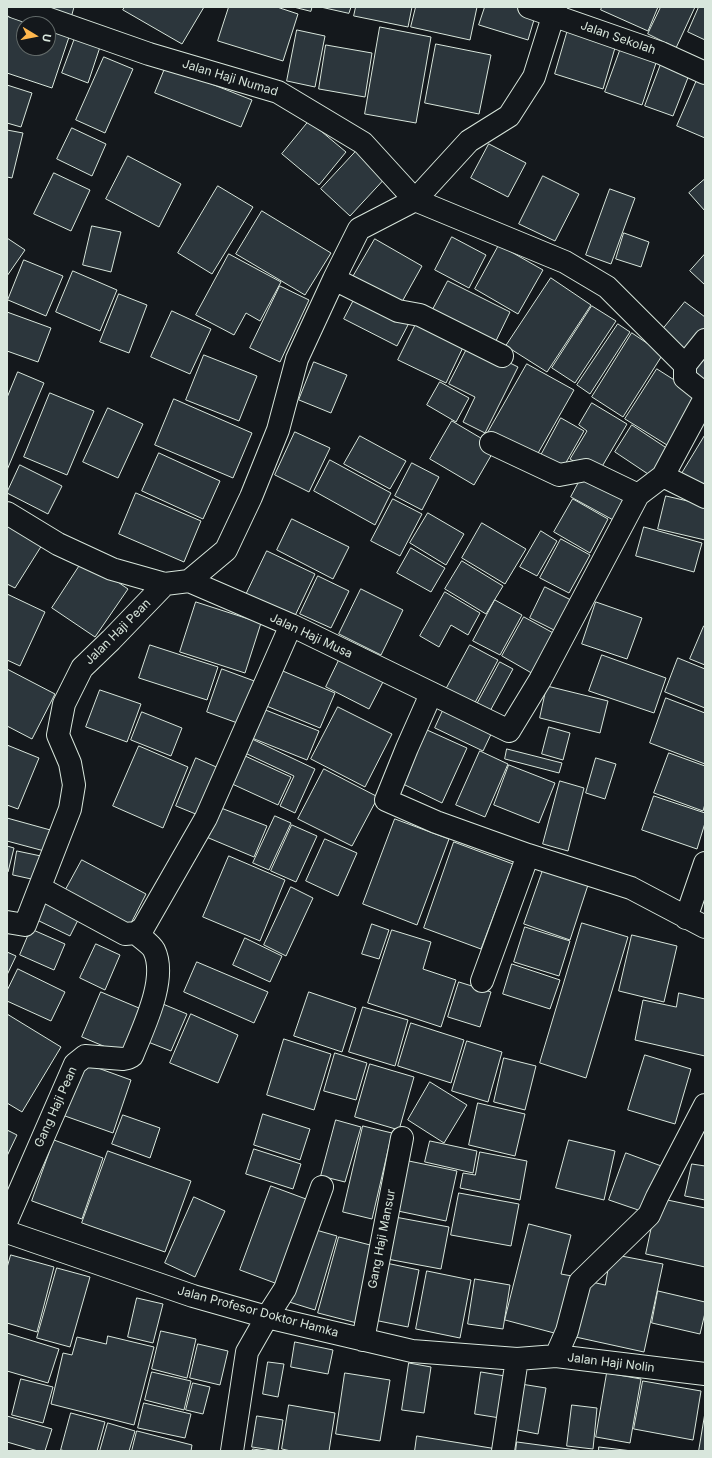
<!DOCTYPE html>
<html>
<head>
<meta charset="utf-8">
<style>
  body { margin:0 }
  #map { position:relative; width:712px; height:1458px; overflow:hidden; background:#14181c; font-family:Inter,sans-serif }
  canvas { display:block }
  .frame { position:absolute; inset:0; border:8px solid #d8e6dc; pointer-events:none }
  .north { position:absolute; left:16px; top:16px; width:40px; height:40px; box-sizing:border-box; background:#14181c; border:1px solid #626a69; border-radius:50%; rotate:100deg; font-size:11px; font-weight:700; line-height:16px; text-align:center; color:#d8e6dc }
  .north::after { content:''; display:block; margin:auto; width:14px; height:18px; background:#ffb74d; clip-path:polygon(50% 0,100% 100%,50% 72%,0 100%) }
</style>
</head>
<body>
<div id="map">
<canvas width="712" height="1458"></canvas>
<div class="frame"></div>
<div class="north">U</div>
</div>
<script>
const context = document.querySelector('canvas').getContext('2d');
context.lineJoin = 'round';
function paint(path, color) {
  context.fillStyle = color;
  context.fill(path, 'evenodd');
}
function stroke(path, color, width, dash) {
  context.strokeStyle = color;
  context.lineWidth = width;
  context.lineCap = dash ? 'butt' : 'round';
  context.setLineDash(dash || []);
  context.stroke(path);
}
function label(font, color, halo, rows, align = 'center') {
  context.font = font + ' Inter,sans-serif';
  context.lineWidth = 3;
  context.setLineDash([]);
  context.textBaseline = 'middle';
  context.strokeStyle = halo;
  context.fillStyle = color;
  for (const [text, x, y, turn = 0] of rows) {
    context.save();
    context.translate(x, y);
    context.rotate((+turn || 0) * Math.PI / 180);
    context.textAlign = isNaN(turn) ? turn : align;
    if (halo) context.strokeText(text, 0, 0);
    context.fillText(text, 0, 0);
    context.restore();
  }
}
const building = new Path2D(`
  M38,7H74L71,18Z
  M125,7H204L182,44L123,10Z
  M229,7H277L298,14L283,61L218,41Z
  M294,7H312L311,11Z
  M321,7H351L349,13Z
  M356,7H412L408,27L354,16Z
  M416,7H477L470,40L411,27Z
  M485,7H518L536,13L528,40L479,25Z
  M602,7H658L648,31L601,10Z
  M661,7H695L676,48L648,34Z
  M699,7H705V40L688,32Z
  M7,12L41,24H24V48H48V26L70,34L52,88L7,73Z
  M569,26L617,41L603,89L555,74Z
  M380,27L431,37L416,123L365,114Z
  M297,30L325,36L315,87L287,81Z
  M75,38L100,47L88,83L62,73Z
  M436,44L491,55L479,114L425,103Z
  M326,45L372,53L365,97L319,89Z
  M622,45L658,57L642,105L605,92Z
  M104,57L133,69L105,133L76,120Z
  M661,64L689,75L673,116L645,106Z
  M166,66L252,100L241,127L155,93Z
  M697,80L705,84V138L677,126Z
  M7,85L32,93L21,127L7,123Z
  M309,121L346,152L319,185L282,154Z
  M72,128L106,144L92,176L57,159Z
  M7,130L23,133L12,178L7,177Z
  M489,144L526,163L508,197L471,178Z
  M360,147L389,174L350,216L321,189Z
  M128,156L181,184L159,227L106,199Z
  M54,173L90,190L71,231L34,214Z
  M543,176L579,194L555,241L519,224Z
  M705,179V211L689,193Z
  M218,186L253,207L212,274L178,253Z
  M610,189L635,198L611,264L586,255Z
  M262,211L331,253L305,295L236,254Z
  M92,226L121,232L111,272L83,265Z
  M624,233L649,242L641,267L616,259Z
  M452,237L486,255L469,288L435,270Z
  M7,238L25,250L7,276Z
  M375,239L422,266L398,309L350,282Z
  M499,245L543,270L518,314L475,289Z
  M229,254L281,282L260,321L246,313L234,335L196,315Z
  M705,254V285L690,271Z
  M24,260L63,276L46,316L8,300Z
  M73,271L117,290L100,331L56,312Z
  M551,278L591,305L547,372L506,346Z
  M448,281L510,312L492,349L429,317Z
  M280,286L309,300L280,362L250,348Z
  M119,294L147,305L129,353L100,342Z
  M356,296L409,323L397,346L344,319Z
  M685,302L705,317V333L687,356L659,334Z
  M592,306L616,321L575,383L552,368Z
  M172,311L211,329L190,374L151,357Z
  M7,312L51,328L38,362L7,351Z
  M419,318L466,341L446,383L398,360Z
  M618,324L630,332L590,394L577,385Z
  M632,333L663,354L623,417L592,397Z
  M470,343L518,367L485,433L463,422L475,397L449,384Z
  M705,347V380L689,369Z
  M204,355L257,376L239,421L186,400Z
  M314,362L347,375L331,413L299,400Z
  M527,364L574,390L533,462L486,436Z
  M657,369L698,395L667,445L625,419Z
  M18,372L44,383L7,470V398Z
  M440,382L469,398L456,422L427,405Z
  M50,393L94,411L67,475L24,457Z
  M174,399L252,433L233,478L155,445Z
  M592,403L627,424L597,475L570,459L587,431L579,425Z
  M108,408L143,424L118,478L83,462Z
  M561,418L584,431L560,473L538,461Z
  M452,421L496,447L474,485L430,459Z
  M632,425L668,449L651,476L615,452Z
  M295,432L330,448L309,492L275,475Z
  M705,435V489L681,475Z
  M360,436L406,461L390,489L344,464Z
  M159,453L220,481L203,519L142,491Z
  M330,460L391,493L375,525L314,491Z
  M412,463L439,477L422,510L395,496Z
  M20,465L62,486L48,514L7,493Z
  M585,471L629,495L615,521L571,497Z
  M136,493L201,521L184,562L119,534Z
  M666,496L705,505V540L658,529Z
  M393,499L422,514L400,556L371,541Z
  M573,499L608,519L590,553L554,532Z
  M428,513L464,534L446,565L410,543Z
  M292,519L349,547L333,579L277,550Z
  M482,523L526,549L505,584L462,558Z
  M7,524L42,545L15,588L7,584Z
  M644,527L702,543L694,572L636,556Z
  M541,531L557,541L537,576L520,567Z
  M561,539L590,555L569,593L540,578Z
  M411,548L445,568L431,592L397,573Z
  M267,551L315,574L292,622L244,599Z
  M84,559L128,589L95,637L52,608Z
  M462,561L503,586L486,614L445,589Z
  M318,576L349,591L331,628L300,614Z
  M545,587L573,601L558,632L530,618Z
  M361,589L403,610L381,655L339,634Z
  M445,592L480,613L468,635L451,625L439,647L420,636Z
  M7,594L45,612L20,666L7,660Z
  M495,600L522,615L500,655L473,641Z
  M196,602L261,623L245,673L180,652Z
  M596,602L642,618L627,659L582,644Z
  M524,617L557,635L535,675L502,656Z
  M704,626H705V665L690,659Z
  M150,645L218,667L207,700L139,678Z
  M470,645L498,660L471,710L443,695Z
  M602,655L666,678L654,713L589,691Z
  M341,656L385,678L369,709L326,687Z
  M678,658L705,669V708L665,692Z
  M500,662L513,669L489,713L476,706Z
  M7,669L55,694L32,739L7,726Z
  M222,669L257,682L243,725L207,712Z
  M278,669L335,693L320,728L264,705Z
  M547,686L608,701L600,733L540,718Z
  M100,690L141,704L127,742L86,727Z
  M666,698L705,713V764L650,743Z
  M446,704L494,728L483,751L435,728Z
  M338,707L392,734L365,787L311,759Z
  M263,709L319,731L307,760L252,738Z
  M142,712L182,728L171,756L131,740Z
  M549,727L570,733L563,760L542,754Z
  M427,730L467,748L442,803L403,784Z
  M252,739L315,769L295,813L280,806L294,776L245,753Z
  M7,745L39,758L18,809L7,805Z
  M139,746L188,767L163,828L113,806Z
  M507,749L562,763L559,773L505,759Z
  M480,751L508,764L485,817L456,805Z
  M669,753L705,766V804L703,811L654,793Z
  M243,755L291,777L278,805L230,783Z
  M196,758L223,770L203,817L176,806Z
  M596,758L616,764L605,799L586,793Z
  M509,765L555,783L539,823L494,805Z
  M324,769L378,797L352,846L298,819Z
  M560,781L584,788L568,851L543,844Z
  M654,796L705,813V823L697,849L642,830Z
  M216,806L267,826L254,857L204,836Z
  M275,816L291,823L269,870L253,863Z
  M7,818L54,831L48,852L7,841Z
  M395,819L449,839L417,925L363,904Z
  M292,825L317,836L296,882L271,871Z
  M325,839L357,853L338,896L306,881Z
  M454,842L513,864L481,949L424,928Z
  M7,846L14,848L8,872H7Z
  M17,851L41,856L36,880L13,875Z
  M229,856L285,880L260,941L203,917Z
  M82,860L146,894L129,927L64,893Z
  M543,870L588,885L570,940L524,924Z
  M291,887L313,898L286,956L264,945Z
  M44,896L81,914L70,936L33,918Z
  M582,923L628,937L586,1078L540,1063Z
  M372,924L389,930L379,959L362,954Z
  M525,927L570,941L559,976L514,962Z
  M31,929L65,944L54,970L20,955Z
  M392,930L431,942L423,969L456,980L441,1027L368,1003Z
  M632,935L677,946L664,1002L619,991Z
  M245,938L282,956L270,982L233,965Z
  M96,944L120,955L105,990L80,978Z
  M7,952L16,956L7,975Z
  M197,962L268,992L254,1023L184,992Z
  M512,964L560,980L550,1009L503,994Z
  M18,969L65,992L51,1021L7,1001V991Z
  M459,982L491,992L480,1027L448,1017Z
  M101,992L146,1011L127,1056L82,1037Z
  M309,992L356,1008L342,1052L294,1036Z
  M679,993L705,999V1056L635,1040L643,1000L676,1007Z
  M158,1002L187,1014L171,1051L143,1040Z
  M363,1007L408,1020L395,1066L349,1052Z
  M7,1014L61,1047L22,1112L7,1103Z
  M191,1014L238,1035L218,1083L170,1063Z
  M411,1023L464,1040L451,1083L398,1066Z
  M284,1039L331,1054L314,1110L267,1095Z
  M467,1041L502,1052L488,1102L452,1091Z
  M335,1053L367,1063L356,1100L324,1091Z
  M645,1055L691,1069L675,1124L628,1110Z
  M504,1058L536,1066L525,1110L494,1102Z
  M84,1063L131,1080L113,1133L65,1116Z
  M370,1064L414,1077L399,1130L355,1117Z
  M430,1082L467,1105L444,1143L408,1120Z
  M478,1103L525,1114L515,1156L469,1145Z
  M263,1114L310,1129L300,1160L254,1145Z
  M123,1115L160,1128L150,1158L112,1144Z
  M336,1120L361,1127L345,1182L321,1176Z
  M363,1126L392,1133L372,1219L343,1212Z
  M7,1130L17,1135L7,1156Z
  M54,1140L103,1158L82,1219L32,1201Z
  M569,1140L615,1151L604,1200L556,1188Z
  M430,1141L477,1151L473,1173L425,1162Z
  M254,1149L301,1164L293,1189L246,1174Z
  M108,1151L191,1181L165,1252L82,1223Z
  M480,1152L527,1161L520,1200L460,1188L463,1173L475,1175Z
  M626,1153L664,1167L647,1213L609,1200Z
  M404,1160L457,1171L446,1221L393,1210Z
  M692,1164L705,1166V1200L685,1196Z
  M271,1186L314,1202L283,1286L240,1270Z
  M459,1193L519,1204L511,1246L451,1235Z
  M194,1197L225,1211L195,1277L165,1263Z
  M658,1198L705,1208V1267L646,1254Z
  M395,1217L449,1227L441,1269L387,1259Z
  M529,1224L571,1235L561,1274L572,1276L558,1334L505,1320Z
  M309,1228L337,1236L315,1310L286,1301Z
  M339,1237L378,1247L357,1323L318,1313Z
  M611,1254L663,1264L644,1352L571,1336L583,1280L605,1285Z
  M11,1255L54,1267L37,1332L7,1323V1268Z
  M386,1263L419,1270L408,1327L374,1320Z
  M57,1268L90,1277L70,1347L37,1338Z
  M427,1271L471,1280L460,1338L416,1329Z
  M475,1279L510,1285L503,1329L468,1324Z
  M658,1291L705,1302V1313L700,1334L652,1323Z
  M137,1298L163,1304L153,1343L128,1337Z
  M161,1331L196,1339L187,1378L152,1369Z
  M7,1333L59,1349L48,1383L7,1371Z
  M108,1336L154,1347L134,1425L51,1404L63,1353L72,1355L77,1337L106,1344Z
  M295,1342L333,1350L328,1374L291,1367Z
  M198,1344L228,1351L220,1385L190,1378Z
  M268,1362L284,1364L278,1397L263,1394Z
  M409,1363L431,1367L424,1413L402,1410Z
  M152,1372L191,1381L184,1410L145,1400Z
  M481,1372L505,1376L500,1418L475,1414Z
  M345,1373L390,1380L380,1441L336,1434Z
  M607,1373L641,1379L630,1443L596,1437Z
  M21,1379L53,1387L43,1423L12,1415Z
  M643,1381L701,1391L693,1440L634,1429Z
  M193,1383L210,1387L203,1414L186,1410Z
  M521,1384L546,1388L538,1434L513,1429Z
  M144,1403L191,1414L185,1438L138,1428Z
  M289,1405L335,1413L329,1451H291L282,1449Z
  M572,1405L597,1408L593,1449L567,1446Z
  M71,1413L105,1422L97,1451H66L61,1450Z
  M705,1413V1451H699Z
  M7,1416L52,1429L45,1451H38L7,1442Z
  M257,1416L283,1420L278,1451L252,1447Z
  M108,1423L135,1431L129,1451H100Z
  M137,1431L192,1445L191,1451H132Z
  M417,1436L497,1449L496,1451H415Z
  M517,1442L584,1451H516Z
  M599,1447L632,1451H599Z
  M253,1449L266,1451H252Z`);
paint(building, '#2c363c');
stroke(building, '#d8e6dc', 1);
const minor = new Path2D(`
  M15,7L149,54L278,92L363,143L415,200L565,262L607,287L685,365V378L705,394
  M529,7L661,53L705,73
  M334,279L398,311L420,315L502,356
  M685,365L705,340
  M491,443L559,475L586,470L638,495
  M663,476L705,497
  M7,513L58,544L112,569L165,584L189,581L226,550L251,497L278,430L297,359L334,279L359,229L415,200L469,141L509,116L534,77L556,7
  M189,581L291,625L509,731L540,680L638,495L663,476L705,398
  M431,694L407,748L386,800L436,822L528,855L631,888L705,927
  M40,888L125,934L136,933L143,928L206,818L291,625
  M686,918L705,863
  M7,922L25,925L70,809L74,785L70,763L58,735L64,704L82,668L111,640L165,584
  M482,981L528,855
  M7,1220L75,1064L85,1056L123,1059L128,1058L132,1056C143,1028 168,979 154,950C151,944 141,938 136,933
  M7,1232L193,1296L267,1317L412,1351L517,1359L556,1356L705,1374
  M363,1340L402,1138
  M556,1356L567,1331L580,1282L649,1215L657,1197L705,1105
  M232,1451L247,1352L267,1317L285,1289L322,1187
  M503,1451L517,1359`);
stroke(minor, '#d8e6dc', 24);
stroke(minor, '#14181c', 22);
label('12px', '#d8e6dc', '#14181c', [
  ["Jalan Sekolah",618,38,19],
  ["Jalan Haji Numad",230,78,17],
  ["Jalan Haji Pean",118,632,-45],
  ["Jalan Haji Musa",311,636,25],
  ["Gang Haji Pean",56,1107,-66],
  ["Gang Haji Mansur",382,1239,-79],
  ["Jalan Profesor Doktor Hamka",258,1312,15],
  ["Jalan Haji Nolin",611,1363,7]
]);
</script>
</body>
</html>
